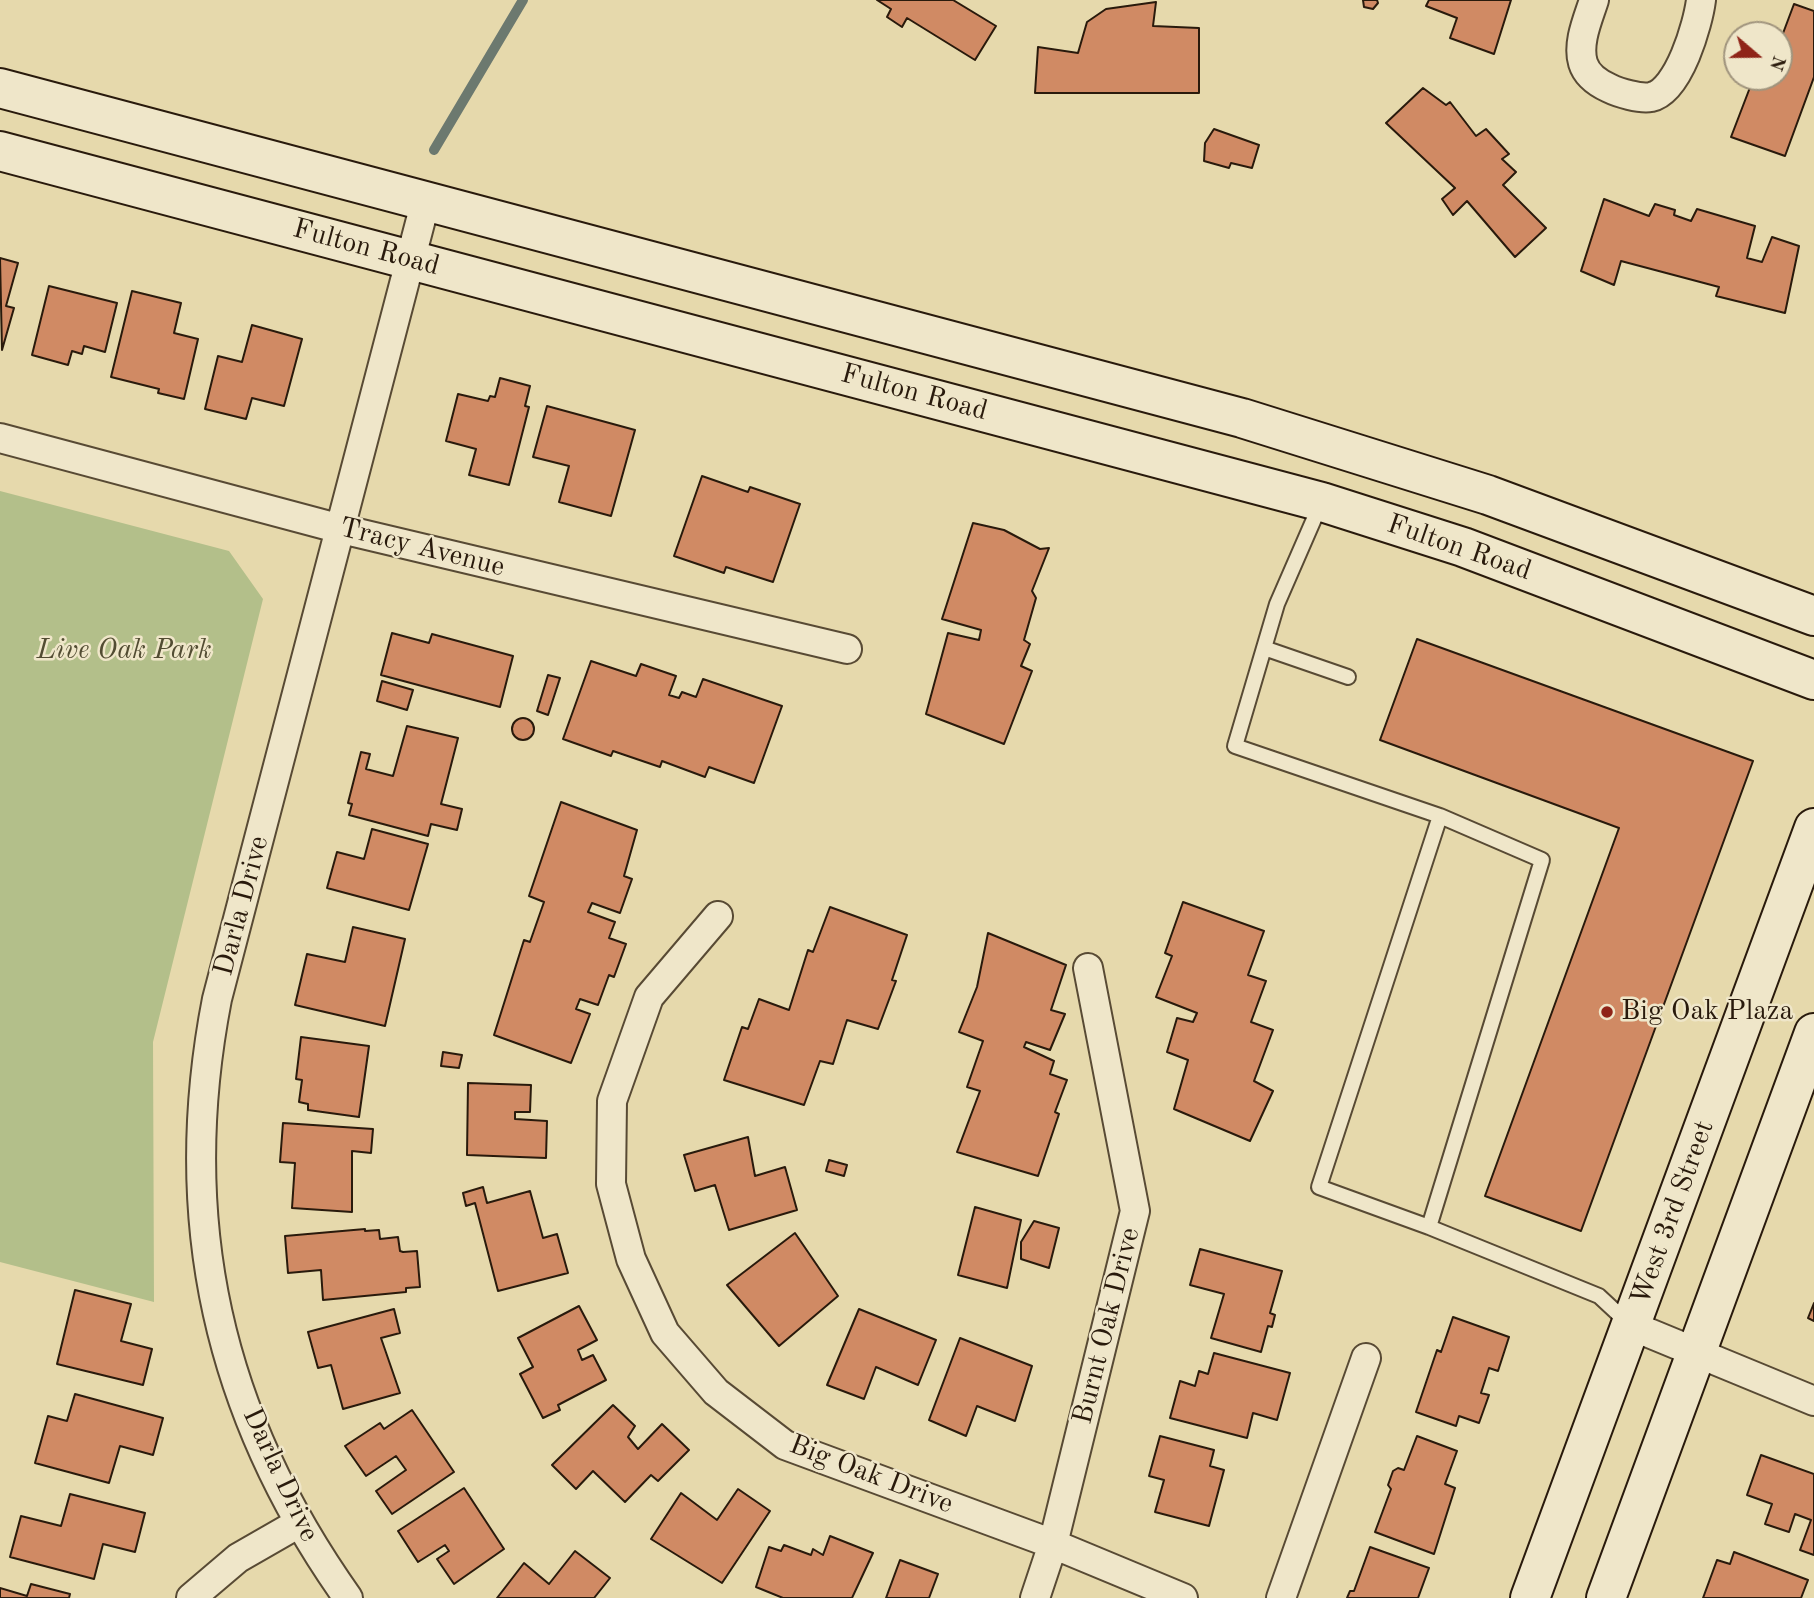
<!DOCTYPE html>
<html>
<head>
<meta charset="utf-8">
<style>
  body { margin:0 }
  #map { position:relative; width:1814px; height:1598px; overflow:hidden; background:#e6d9ac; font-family:"Old Standard TT",serif }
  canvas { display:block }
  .north { position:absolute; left:1723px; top:21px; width:70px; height:70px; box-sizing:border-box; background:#efe6c9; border:2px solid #a0947d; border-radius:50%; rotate:110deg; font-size:19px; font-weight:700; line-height:28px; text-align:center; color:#291a0c }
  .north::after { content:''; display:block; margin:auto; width:24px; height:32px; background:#8f2418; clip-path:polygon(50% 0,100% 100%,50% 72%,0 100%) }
</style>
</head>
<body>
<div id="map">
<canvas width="1814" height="1598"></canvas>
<div class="north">N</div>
</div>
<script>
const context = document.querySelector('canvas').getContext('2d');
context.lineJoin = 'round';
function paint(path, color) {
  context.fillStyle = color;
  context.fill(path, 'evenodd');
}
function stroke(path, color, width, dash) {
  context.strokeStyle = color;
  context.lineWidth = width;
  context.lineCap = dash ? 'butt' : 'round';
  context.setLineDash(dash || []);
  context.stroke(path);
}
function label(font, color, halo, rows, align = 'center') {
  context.font = font + ' "Old Standard TT",serif';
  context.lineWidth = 5;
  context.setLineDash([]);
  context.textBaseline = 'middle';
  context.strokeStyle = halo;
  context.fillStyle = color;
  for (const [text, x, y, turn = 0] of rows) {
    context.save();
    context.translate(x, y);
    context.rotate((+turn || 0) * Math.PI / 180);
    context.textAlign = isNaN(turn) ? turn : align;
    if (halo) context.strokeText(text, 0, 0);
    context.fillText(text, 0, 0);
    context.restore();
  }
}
paint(new Path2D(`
  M0,491L229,551L263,599L153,1042L154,1302L0,1262Z`), '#b3bf8a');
stroke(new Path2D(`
  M434,150L523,0`), '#6c796f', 10);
const building = new Path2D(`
  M877,0H953L996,26L975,60L907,18L902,27L887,17L891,9Z
  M1363,0H1377L1378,3L1373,9L1364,7Z
  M1429,0H1511L1494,54L1450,38L1457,18L1426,6Z
  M1156,2L1153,26L1199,28V93H1035L1038,47L1078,53L1087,22L1106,9Z
  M1794,4L1814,11V77L1785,156L1731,137L1754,77H1779V35H1770L1771,32L1782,36Z
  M1423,88L1446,105L1450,102L1476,136L1486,129L1509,154L1502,159L1516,172L1503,185L1546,228L1515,257L1467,201L1453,215L1442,199L1455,188L1386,123Z
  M1214,129L1259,145L1252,168L1231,163L1229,168L1204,161L1205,143Z
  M1604,199L1649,216L1655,204L1675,210L1674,215L1691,221L1697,209L1755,226L1747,258L1762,262L1772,237L1799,246L1785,313L1716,296L1719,287L1621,261L1614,285L1581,271Z
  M0,258L18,263L6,306L14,308L2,350Z
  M49,286L117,303L105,352L84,346L82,354L72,351L68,365L32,355Z
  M132,291L181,303L174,333L198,339L184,399L158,393L159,389L111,377Z
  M252,325L302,339L284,406L252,398L246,419L205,409L218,356L242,362Z
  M500,378L530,386L525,406L529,407L509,485L469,475L476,449L446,441L458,394L488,401L490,396L495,397Z
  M547,406L635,430L611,516L559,502L569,466L533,457Z
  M702,476L748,492L750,487L800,504L773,582L726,567L724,573L674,556Z
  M973,523L1004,530L1040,549L1049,548L1032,591L1036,598L1024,640L1030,644L1021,666L1032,671L1004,744L926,714L948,633L979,640L981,630L942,619Z
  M392,633L429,643L432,634L513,656L500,707L381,675Z
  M1417,639L1753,761L1581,1231L1485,1196L1619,828L1380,740Z
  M591,661L636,676L641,664L676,676L669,695L679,698L682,692L696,697L703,679L782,706L754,783L709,767L705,777L662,761L660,767L613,751L611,756L563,739Z
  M548,675L560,678L548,715L537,711Z
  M382,681L413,690L407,710L377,701Z
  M512 729a11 11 0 1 1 22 0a11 11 0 1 1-22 0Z
  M407,726L458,738L441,804L462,809L457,830L431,824L428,836L349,815L352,804L348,803L361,752L370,754L366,769L393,776Z
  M561,802L637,830L624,876L632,879L620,913L592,903L588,912L615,922L609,938L626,944L614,977L609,975L598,1005L580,999L576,1009L590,1014L571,1063L494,1035L524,940L530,942L544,902L529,896Z
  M372,829L428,844L409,910L327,888L337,852L364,859Z
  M1183,902L1264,931L1248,975L1266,981L1251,1022L1273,1030L1254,1081L1273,1091L1250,1141L1174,1109L1188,1060L1167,1052L1177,1018L1193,1022L1197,1013L1156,997L1172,956L1165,953Z
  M830,907L907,935L892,980L896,981L878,1029L847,1020L833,1064L820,1061L804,1105L724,1080L742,1027L748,1029L759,999L789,1010L808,950L813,952Z
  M353,927L405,939L385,1026L295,1005L307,954L345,962Z
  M988,933L1066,965L1051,1010L1065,1014L1050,1050L1026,1042L1024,1047L1054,1061L1050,1074L1067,1080L1055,1112L1059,1114L1038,1176L957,1152L980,1091L967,1087L983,1041L959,1032L977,987Z
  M301,1037L369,1046L359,1117L308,1110V1104L299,1102L302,1080L296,1079Z
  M443,1052L462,1055L459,1068L441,1066Z
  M468,1083L531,1085L530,1112H515V1119L547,1121L546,1158L467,1155Z
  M283,1123L373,1129L371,1153L352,1151V1212L292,1208L295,1163L280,1162Z
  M748,1137L755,1176L785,1167L797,1210L729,1230L715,1185L695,1191L684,1155Z
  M829,1160L847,1165L844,1176L826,1171Z
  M483,1187L487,1203L530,1191L543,1238L557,1234L568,1273L498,1291L475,1203L466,1206L463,1193Z
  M975,1207L1021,1220L1007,1288L958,1275Z
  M1034,1221L1059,1228L1049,1268L1021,1259V1242Z
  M365,1229V1231L379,1230L380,1239L398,1237L400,1251L403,1252L417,1251L420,1287L406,1288V1292L323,1300L321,1270L288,1273L285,1236Z
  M795,1233L838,1296L779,1346L727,1285Z
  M1200,1249L1282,1271L1270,1313L1275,1315L1272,1327L1268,1326L1261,1352L1211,1338L1224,1294L1190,1285Z
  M75,1290L131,1304L121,1341L152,1349L143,1385L57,1364Z
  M1814,1303V1321L1808,1318Z
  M579,1306L597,1340L578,1350L582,1360L593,1355L606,1380L558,1405L560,1410L543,1418L520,1374L533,1367L518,1338Z
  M394,1309L400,1333L381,1338L400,1393L343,1409L331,1365L318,1368L308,1332Z
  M859,1309L936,1340L918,1385L876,1367L864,1399L827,1385Z
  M1453,1317L1509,1337L1498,1371L1489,1368L1481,1393L1489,1395L1479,1423L1459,1416L1456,1426L1416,1412L1437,1350L1441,1352Z
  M960,1338L1032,1366L1015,1421L977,1406L966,1436L929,1420Z
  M1214,1353L1290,1373L1277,1420L1253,1413L1247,1438L1170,1418L1180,1381L1195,1386L1199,1371L1208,1374Z
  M75,1394L163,1418L153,1455L120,1446L109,1483L35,1463L48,1416L67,1421Z
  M613,1405L635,1426L628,1437L638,1449L662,1424L689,1450L658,1481L651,1475L625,1502L593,1471L576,1489L552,1465Z
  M412,1410L454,1472L392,1514L376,1491L406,1470L396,1456L366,1476L345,1446L380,1423L384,1429Z
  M1160,1436L1214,1450L1210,1466L1224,1470L1209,1526L1155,1512L1164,1480L1149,1476Z
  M1417,1436L1457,1451L1445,1484L1455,1488L1434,1554L1375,1532L1391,1489L1388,1485L1393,1471L1398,1468L1404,1470Z
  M1761,1455L1814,1474V1555L1800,1550L1811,1520L1795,1514L1789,1532L1765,1524L1772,1504L1747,1495Z
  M464,1488L504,1549L454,1584L437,1559L449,1551L445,1545L418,1562L398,1531Z
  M738,1489L770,1511L722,1583L651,1539L681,1493L717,1520Z
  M70,1494L145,1513L135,1552L103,1544L94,1579L10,1557L21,1516L61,1526Z
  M830,1536L873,1553L852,1598H783L756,1587L769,1547L781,1551L784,1545L811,1555L813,1549L823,1555Z
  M1370,1547L1429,1568L1418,1598H1347L1350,1591H1354Z
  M575,1551L610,1578L594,1598H497L524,1563L549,1584Z
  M1734,1552L1808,1580L1801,1598H1703L1717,1560L1730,1564Z
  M900,1560L938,1574L929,1598H886Z
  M31,1584L70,1594L69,1598H0V1588L27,1596Z`);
paint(building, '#d08a64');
stroke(building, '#291a0c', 2);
const lane = new Path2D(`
  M1321,503L1277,604L1235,746L1440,816
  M1264,648L1348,677
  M1429,1227L1542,860L1440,816L1319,1187L1429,1227L1599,1296L1628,1323`);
const street = new Path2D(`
  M1594,0C1588,19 1577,43 1583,63C1587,76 1598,83 1609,88C1619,93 1640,99 1651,97C1679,91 1698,24 1701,0
  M0,438L341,529L847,649
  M718,916L649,997L612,1101L611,1184L631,1259L665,1333L716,1392L785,1445L1053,1544L1183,1598
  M1632,1326L1814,1401
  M191,1598L238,1558L299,1523
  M348,1598C218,1415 174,1220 217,999L426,200
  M1035,1598L1053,1544L1135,1211L1088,968
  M1281,1598L1366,1358`);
const secondary = new Path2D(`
  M0,88L1242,418L1488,495L1814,616
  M0,151L1322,502L1463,547L1814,680
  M1530,1598L1814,828
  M1606,1598L1814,1033`);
stroke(lane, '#584a34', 18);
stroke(street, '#584a34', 32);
stroke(secondary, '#291a0c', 42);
stroke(lane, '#efe6c9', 14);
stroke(street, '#efe6c9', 28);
stroke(secondary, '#efe6c9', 38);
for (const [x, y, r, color] of [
  [1607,1012,7,"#8f2418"]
]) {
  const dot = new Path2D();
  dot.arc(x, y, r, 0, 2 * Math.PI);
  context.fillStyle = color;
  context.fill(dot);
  stroke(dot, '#efe6c9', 2.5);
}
label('28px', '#291a0c', '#efe6c9', [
  ["Fulton Road",366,248,15],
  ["Fulton Road",914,393,15],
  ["Tracy Avenue",422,548,14],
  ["Fulton Road",1459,548,19],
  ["Darla Drive",242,906,-75],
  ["West 3rd Street",1673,1213,-70],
  ["Burnt Oak Drive",1107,1326,-76],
  ["Darla Drive",280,1475,65],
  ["Big Oak Drive",871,1475,21]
]);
label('italic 28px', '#524c32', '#efe6c9', [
  ["Live Oak Park",124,651]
]);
label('28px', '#291a0c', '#efe6c9', [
  ["Big Oak Plaza",1621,1012]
], 'left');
</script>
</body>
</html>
